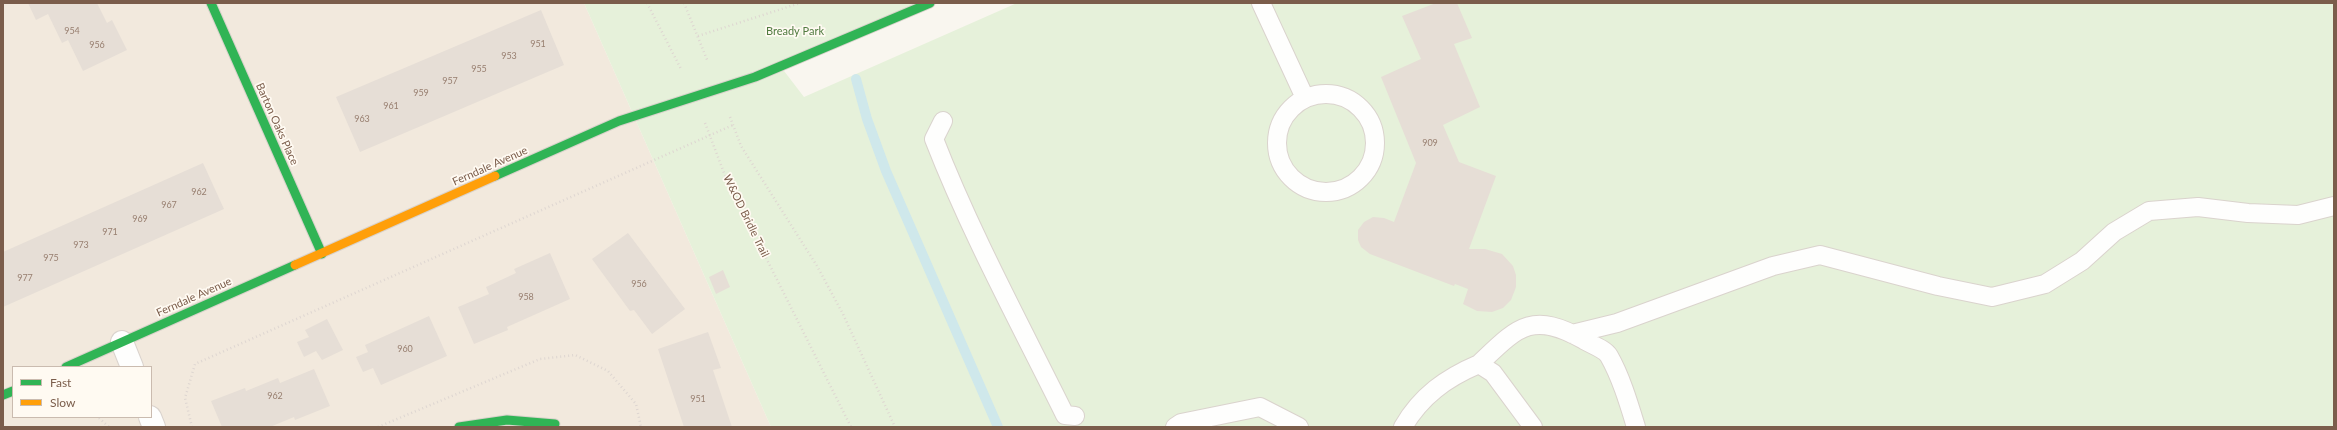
<!DOCTYPE html>
<html>
<head>
<meta charset="utf-8">
<style>
  body { margin:0 }
  #map { position:relative; width:2337px; height:430px; overflow:hidden; background:#f9f6ef; font-family:Lato,sans-serif }
  canvas { display:block }
  .frame { position:absolute; inset:0; border:4px solid #7b5d4b; pointer-events:none }
  .legend { position:absolute; left:12px; top:366px; width:140px; height:52px; box-sizing:border-box; background:#fffaf2; border:1px solid #cabbaf; margin:0; padding:5px 7px; list-style:none; font-size:12px; color:#7b5d4b }
  .legend li { display:flex; align-items:center; gap:8px; height:20px }
  .legend b { width:20px; border:1px solid #cabbaf }
</style>
</head>
<body>
<div id="map">
<canvas width="2337" height="430"></canvas>
<div class="frame"></div>
<ul class="legend">
<li><b style="height:5px;background:#30b455"></b>Fast</li>
<li><b style="height:5px;background:#ff9f0a"></b>Slow</li>
</ul>
</div>
<script>
const context = document.querySelector('canvas').getContext('2d');
context.lineJoin = 'round';
function paint(path, color) {
  context.fillStyle = color;
  context.fill(path, 'evenodd');
}
function stroke(path, color, width, dash) {
  context.strokeStyle = color;
  context.lineWidth = width;
  context.lineCap = dash ? 'butt' : 'round';
  context.setLineDash(dash || []);
  context.stroke(path);
}
function label(font, color, halo, rows, align = 'center') {
  context.font = font + ' Lato,sans-serif';
  context.lineWidth = 3.5;
  context.setLineDash([]);
  context.textBaseline = 'middle';
  context.strokeStyle = halo;
  context.fillStyle = color;
  for (const [text, x, y, turn = 0] of rows) {
    context.save();
    context.translate(x, y);
    context.rotate((+turn || 0) * Math.PI / 180);
    context.textAlign = isNaN(turn) ? turn : align;
    if (halo) context.strokeText(text, 0, 0);
    context.fillText(text, 0, 0);
    context.restore();
  }
}
paint(new Path2D(`
  M3,3H584L771,427H3ZM13,367H151V417H13Z`), '#f2e9dd');
paint(new Path2D(`
  M584,3H928L781,67L804,97L1017,3H2334V427H771Z`), '#e6f1da');
stroke(new Path2D(`
  M856,79L867,119L886,171L998,427`), '#cfe8eb', 10);
paint(new Path2D(`
  M28,3H97L107,23L112,20L127,50L83,71L68,40L62,43L48,14L36,20Z
  M1436,3H1457L1472,38L1454,44L1480,107L1443,125L1459,162L1496,176L1469,249H1485L1502,254L1513,266L1516,275V287L1511,300L1503,308L1492,312L1477,311L1463,304L1468,289L1455,284L1454,286L1370,254L1361,247L1358,240V230L1364,222L1373,217L1384,218L1394,222L1416,163L1381,77L1421,59L1402,16Z
  M541,10L564,65L360,152L336,97Z
  M203,163L224,209L3,307V252Z
  M628,233L685,309L652,334L634,310L630,311L592,259Z
  M550,253L570,299L507,327L508,330L474,344L458,307L489,294L486,287L516,273L514,269Z
  M723,270L730,287L716,294L709,277Z
  M429,316L447,356L381,385L373,368L363,372L356,357L368,352L365,345Z
  M327,319L343,350L322,360L316,351L304,357L297,342L309,337L305,330Z
  M708,332L721,368L713,370L732,427H684L658,349Z
  M314,369L330,406L295,420L294,417L270,427H222L211,401L245,388L246,391L278,378L280,383Z`), '#e6ded6');
const lane = new Path2D(`
  M1261,3L1305,98
  M1277 143a49 49 0 1 1 98 0a49 49 0 1 1-98 0Z
  M943,121L934,139C971,234 1020,324 1065,415L1075,416
  M1572,334L1617,323L1773,266L1820,255L1938,286L1992,297L2045,284L2082,261L2114,232L2149,211L2198,207L2248,213L2298,215L2334,206
  M1175,427L1181,423L1260,407L1299,427
  M1403,427C1421,396 1446,378 1479,364
  M1533,427L1493,373L1479,364C1517,328 1531,310 1584,340C1590,344 1605,349 1609,356C1621,377 1629,404 1636,427`);
const street = new Path2D(`
  M122,342L132,367
  M150,417L154,427`);
const fast = new Path2D(`
  M211,3L322,254
  M495,176L619,121L755,77L930,3
  M66,367L295,265
  M3,395L13,391
  M459,427L507,420L555,424`);
const slow = new Path2D(`
  M295,265L495,176`);
stroke(lane, '#dad3cd', 20);
stroke(street, '#dad3cd', 24);
stroke(fast, '#d9d2cb', 11);
stroke(slow, '#d9d2cb', 11);
stroke(new Path2D(`
  M647,3L681,69
  M684,3L708,62
  M698,36L800,3
  M730,117L741,146L817,266L843,314L895,427
  M705,123L726,178L851,427
  M99,418L109,427
  M192,427L185,398L195,364L733,125
  M378,427L540,359L575,355L608,371L636,404L641,427`), '#ded6d1', 2.5, [1, 3]);
stroke(lane, '#fefefd', 18);
stroke(street, '#fefefd', 22);
stroke(fast, '#30b455', 9);
stroke(slow, '#ff9f0a', 9);
label('9px', '#987f70', null, [
  ["954",72,31],
  ["951",538,44],
  ["956",97,45],
  ["953",509,56],
  ["955",479,69],
  ["957",450,81],
  ["959",421,93],
  ["961",391,106],
  ["963",362,119],
  ["909",1430,143],
  ["962",199,192],
  ["967",169,205],
  ["969",140,219],
  ["971",110,232],
  ["973",81,245],
  ["975",51,258],
  ["977",25,278],
  ["956",639,284],
  ["958",526,297],
  ["960",405,349],
  ["962",275,396],
  ["951",698,399]
]);
label('11px', '#517b40', '#fffaf2', [
  ["Bready Park",795,31]
]);
label('11px', '#7b5d4b', '#fffaf2', [
  ["Barton Oaks Place",277,124,66],
  ["Ferndale Avenue",490,166,-24],
  ["W&OD Bridle Trail",746,216,64],
  ["Ferndale Avenue",194,297,-24]
]);
</script>
</body>
</html>
